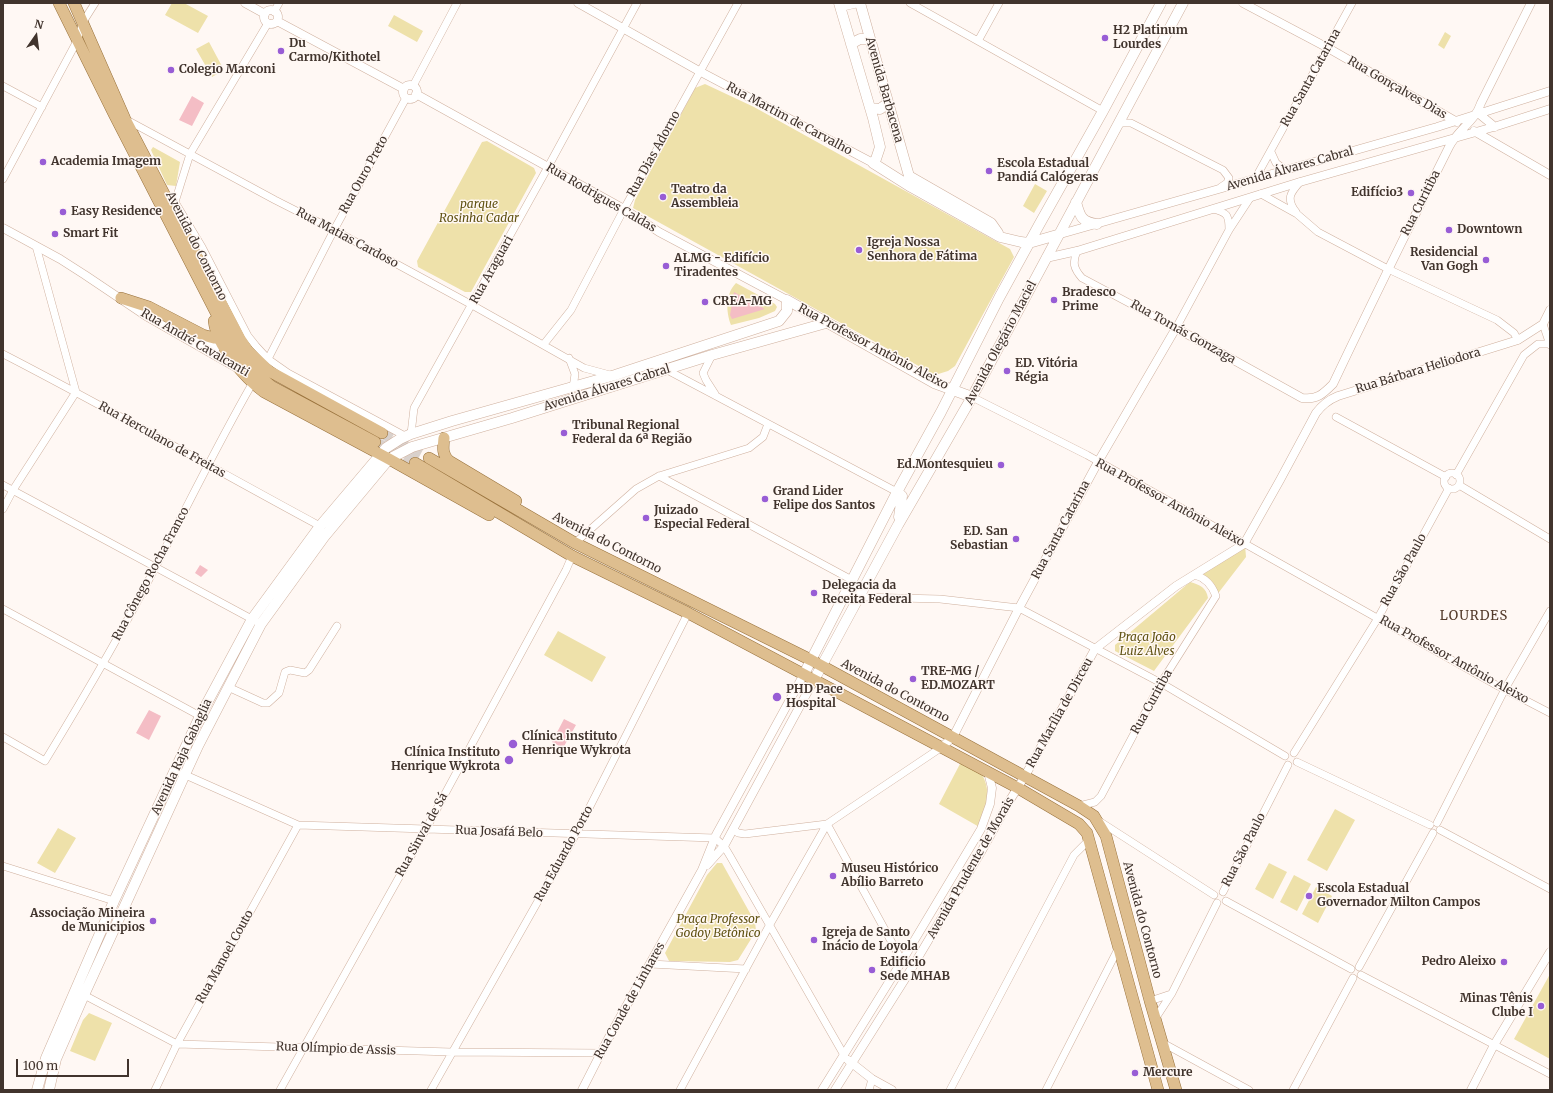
<!DOCTYPE html>
<html>
<head>
<meta charset="utf-8">
<style>
  body { margin:0 }
  #map { position:relative; width:1553px; height:1093px; overflow:hidden; background:#fff8f4; font-family:Merriweather,serif }
  canvas { display:block }
  .frame { position:absolute; inset:0; border:4px solid #41342d; pointer-events:none }
  .north { position:absolute; left:16px; top:16px; width:40px; height:40px; -webkit-text-stroke:3px #fff8f4; paint-order:stroke; rotate:14deg; font-size:11px; font-weight:700; line-height:16px; text-align:center; color:#41342d }
  .north::after { content:''; display:block; margin:auto; width:14px; height:18px; background:#41342d; clip-path:polygon(50% 0,100% 100%,50% 72%,0 100%) }
  .scale { position:absolute; left:16px; top:1059px; width:113px; height:18px; box-sizing:border-box; border:2px solid #41342d; border-top:0; padding-left:5px; font-size:12px; line-height:14px; white-space:nowrap; color:#41342d; -webkit-text-stroke:3px #fff8f4; paint-order:stroke }
</style>
</head>
<body>
<div id="map">
<canvas width="1553" height="1093"></canvas>
<div class="frame"></div>
<div class="north">N</div>
<div class="scale">100 m</div>
</div>
<script>
const context = document.querySelector('canvas').getContext('2d');
context.lineJoin = 'round';
function paint(path, color) {
  context.fillStyle = color;
  context.fill(path, 'evenodd');
}
function stroke(path, color, width, dash) {
  context.strokeStyle = color;
  context.lineWidth = width;
  context.lineCap = dash ? 'butt' : 'round';
  context.setLineDash(dash || []);
  context.stroke(path);
}
function label(font, color, halo, rows, align = 'center') {
  context.font = font + ' Merriweather,serif';
  context.lineWidth = 3;
  context.setLineDash([]);
  context.textBaseline = 'middle';
  context.strokeStyle = halo;
  context.fillStyle = color;
  for (const [text, x, y, turn = 0] of rows) {
    context.save();
    context.translate(x, y);
    context.rotate((+turn || 0) * Math.PI / 180);
    context.textAlign = isNaN(turn) ? turn : align;
    if (halo) context.strokeText(text, 0, 0);
    context.fillText(text, 0, 0);
    context.restore();
  }
}
paint(new Path2D(`
  M172,3H184L208,16L198,33L165,15Z
  M394,15L423,31L417,42L388,26Z
  M1445,32L1451,36L1444,49L1438,45Z
  M209,42L224,70L212,77L196,49Z
  M705,84L754,107L1010,249L1014,257L955,366L948,371L935,375L633,208L635,200L695,88Z
  M487,141L534,168L536,173L471,292H465L418,267L417,261L482,142Z
  M153,147L180,162L176,186L167,185L151,150Z
  M1035,184L1047,191L1034,213L1023,206Z
  M736,283L775,304L777,307L775,311L759,318L731,325C726,312 725,294 736,283Z
  M1245,545L1246,557L1216,596L1198,576Z
  M1190,582C1200,585 1206,587 1208,598L1154,671L1115,651V645Z
  M558,631L606,657L592,682L544,655Z
  M961,762C966,765 976,768 980,772C993,789 986,810 981,828L939,804Z
  M1335,809L1355,820L1327,871L1307,860Z
  M58,828L76,838L55,873L37,863Z
  M717,863H722L755,922L756,931L738,960L730,962L669,961L665,953L707,875Z
  M1269,863L1287,872L1273,899L1255,889Z
  M1294,875L1311,884L1297,911L1280,902Z
  M1316,887L1332,896L1318,923L1302,914Z
  M1550,974V1059L1514,1039Z
  M89,1013L112,1023L95,1061L70,1051L83,1020Z`), '#eee1aa');
paint(new Path2D(`
  M192,96L204,103L192,126L179,120Z
  M734,292L765,309L732,319L730,315Z
  M200,565L208,570L201,577L195,573Z
  M149,710L161,716L149,740L136,733Z
  M564,719L576,725L563,748L552,742Z`), '#f4bdc5');
stroke(new Path2D(`
  M382,433L429,458
  M375,442L415,463`), '#d9d1cc', 11, [11, 5.5]);
const minor = new Path2D(`
  M910,3L1103,111
  M274,12L279,3
  M268,23L190,154L175,202L202,247L248,336L256,346L268,359L288,373L405,436
  M978,41L999,3
  M3,86L42,107
  M413,86L457,3
  M125,119L275,200L334,230L472,305L584,368L610,375
  M1120,123H1131L1223,170L1229,178L1227,183L1221,187
  M1271,152L1276,163L1285,170
  M3,179L77,41L83,22L95,3
  M1255,179L1352,3
  M1261,194L1297,214L1318,232L1388,269L1497,320L1514,333L1518,340
  M1213,209C1227,213 1229,214 1229,230
  M1296,212C1286,199 1290,193 1300,182
  M1077,251C1072,263 1074,269 1082,278L1176,328L1229,230L1250,198
  M1543,324L1550,345
  M544,344L571,310L624,209L738,3
  M3,354C110,409 214,469 320,526
  M712,355L703,373L706,380L715,394
  M569,358L575,374L573,388
  M268,359L334,230L406,98
  M651,363L667,370L897,492
  M972,397L1087,455L1498,686L1550,713
  M1336,417L1446,477
  M411,434L414,408L548,167L637,3
  M1444 481a8 8 0 1 1 16 0a8 8 0 1 1-16 0Z
  M1456,475L1524,355L1538,344H1549
  M659,476L852,580
  M3,485L261,624
  M1459,485L1550,539
  M3,509L13,490L76,392L36,246
  M575,543L636,489L659,476L749,448L763,437L768,424
  M858,597L940,599L1019,608L1161,683L1285,756
  M3,609L200,716
  M228,687L263,703H268L279,693L285,672L290,670L305,673L309,670L337,626
  M3,737L45,761C84,697 122,633 156,566C188,505 218,443 252,384
  M1294,753L1378,618L1449,488
  M1297,762L1430,825
  M181,773L298,825L715,838L724,846L730,856L844,1055
  M1079,806L1095,802L1101,796L1161,683L1216,596C1212,585 1206,578 1195,575
  M1099,821L1214,895
  M1437,823L1505,689L1550,611
  M733,829L738,833L745,834L827,824L902,961
  M1440,830L1550,889
  M3,866L114,901
  M1223,892L1288,765
  M1226,901L1351,969
  M650,964L746,969
  M1359,967L1433,833
  M1361,975L1550,1074
  M84,995L177,1044L452,1052L601,1053
  M1150,1001L1171,994
  M1155,1019L1172,993L1217,903
  M1161,1042L1249,1090
  M155,1090L177,1044L298,825
  M280,1090L426,829L566,570L572,556
  M431,1090L576,834L688,613
  M680,1090L769,926L827,824L942,747
  M869,1090L872,1079
  M950,1090L1074,855L1089,840
  M1046,1090L1118,949
  M1293,1090L1353,978`);
const tertiary = new Path2D(`
  M245,3L265,14
  M578,3L699,71L873,163
  M1243,3L1328,48L1457,122
  M264 17a7 7 0 1 1 14 0a7 7 0 1 1-14 0Z
  M277,21L404,89
  M403 92a7 7 0 1 1 14 0a7 7 0 1 1-14 0Z
  M416,94L624,209L659,232L787,300
  M1478,113L1495,127
  M1474,131L1550,175
  M3,228L60,259L85,275L146,316L237,368
  M1057,235L1437,127L1550,91
  M1046,258L1077,251L1300,182L1497,126L1550,109
  M193,335L216,348
  M942,747L953,737L1019,608L1098,462L1176,328L1302,398C1317,400 1323,394 1333,384C1371,304 1410,225 1449,147C1458,129 1475,122 1481,103L1531,3
  M707,865L724,846L814,680
  M848,1060L872,1079L892,1090
  M582,1090L608,1039L702,870L716,835L804,674
  M822,1090L902,961L981,829L990,804L992,788L988,772
  M835,1090L910,971L981,852L1010,800L1025,776L1095,649L1176,586L1244,544L1280,480L1316,413C1322,405 1328,400 1338,396L1518,340L1543,324L1550,310
  M1471,1090L1494,1045L1550,952`);
const secondary = new Path2D(`
  M839,3L873,118L880,147L876,159L873,163L911,187L1000,237L1021,242L1029,243L1057,235
  M860,3L909,176L991,223L998,233
  M840,5H845L854,3
  M851,44L860,39H870
  M870,108L880,109L888,103
  M1076,202C1080,216 1081,222 1097,224
  M897,492L902,496L899,517
  M804,674L897,492L941,412L999,298L1039,225L1103,111L1161,3
  M814,680L898,525L972,397L1183,3
  M37,1090L46,1058L114,901L200,716L252,619L320,526L386,448L400,439L411,434L452,421L615,375L779,321L787,311V300L934,383L972,397
  M49,1090L56,1059L84,995L198,746L261,624L324,537L389,459L412,447L512,418L712,355L826,323`);
const primary = new Path2D(`
  M59,3L114,114L229,338L240,357L253,371L271,386L375,442
  M74,3L125,119L240,339L248,351L269,371L382,433
  M121,298L149,307L203,335L214,338L218,335
  M214,321C217,346 245,378 264,392L389,459L489,515
  M444,438C443,448 442,454 449,461L516,501
  M429,458L575,543L811,660L1079,806L1094,816L1106,836L1150,1001L1176,1090
  M415,463L572,556L688,613L1018,788L1079,824L1087,833L1158,1090`);
stroke(minor, '#cfb09e', 8);
stroke(tertiary, '#cfb09e', 9);
stroke(secondary, '#cfb09e', 11);
stroke(primary, '#99723c', 12);
stroke(minor, '#fff', 7);
stroke(tertiary, '#fff', 8);
stroke(secondary, '#fff', 10);
stroke(primary, '#debe8f', 11);
for (const [x, y, r, color] of [
  [1105,38,4,"#985dd5"],
  [281,51,4,"#985dd5"],
  [171,70,4,"#985dd5"],
  [43,162,4,"#985dd5"],
  [989,171,4,"#985dd5"],
  [1411,193,4,"#985dd5"],
  [663,197,4,"#985dd5"],
  [63,212,4,"#985dd5"],
  [1449,230,4,"#985dd5"],
  [55,234,4,"#985dd5"],
  [859,250,4,"#985dd5"],
  [1486,260,4,"#985dd5"],
  [666,266,4,"#985dd5"],
  [1054,300,4,"#985dd5"],
  [705,302,4,"#985dd5"],
  [1007,371,4,"#985dd5"],
  [564,433,4,"#985dd5"],
  [1001,465,4,"#985dd5"],
  [765,499,4,"#985dd5"],
  [646,518,4,"#985dd5"],
  [1016,539,4,"#985dd5"],
  [814,593,4,"#985dd5"],
  [913,679,4,"#985dd5"],
  [777,697,5,"#985dd5"],
  [513,744,5,"#985dd5"],
  [509,760,5,"#985dd5"],
  [833,876,4,"#985dd5"],
  [1309,896,4,"#985dd5"],
  [153,921,4,"#985dd5"],
  [814,940,4,"#985dd5"],
  [1504,962,4,"#985dd5"],
  [872,970,4,"#985dd5"],
  [1541,1006,4,"#985dd5"],
  [1135,1073,4,"#985dd5"]
]) {
  const dot = new Path2D();
  dot.arc(x, y, r, 0, 2 * Math.PI);
  context.fillStyle = color;
  context.fill(dot);
  stroke(dot, '#fff8f4', 1.5);
}
label('bold 12px', '#41342d', '#fff8f4', [
  ["H2 Platinum",1113,31],
  ["Lourdes",1113,45],
  ["Du",289,44],
  ["Carmo/Kithotel",289,58],
  ["Colegio Marconi",179,70],
  ["Academia Imagem",51,162],
  ["Escola Estadual",997,164],
  ["Pandiá Calógeras",997,178],
  ["Teatro da",671,190],
  ["Assembleia",671,204],
  ["Edifício3",1403,193,"right"],
  ["Easy Residence",71,212],
  ["Downtown",1457,230],
  ["Smart Fit",63,234],
  ["Igreja Nossa",867,243],
  ["Senhora de Fátima",867,257],
  ["Residencial",1478,253,"right"],
  ["Van Gogh",1478,267,"right"],
  ["ALMG - Edifício",674,259],
  ["Tiradentes",674,273],
  ["Bradesco",1062,293],
  ["Prime",1062,307],
  ["CREA-MG",713,302],
  ["ED. Vitória",1015,364],
  ["Régia",1015,378],
  ["Tribunal Regional",572,426],
  ["Federal da 6ª Região",572,440],
  ["Ed.Montesquieu",993,465,"right"],
  ["Grand Lider",773,492],
  ["Felipe dos Santos",773,506],
  ["Juizado",654,511],
  ["Especial Federal",654,525],
  ["ED. San",1008,532,"right"],
  ["Sebastian",1008,546,"right"],
  ["Delegacia da",822,586],
  ["Receita Federal",822,600],
  ["TRE-MG /",921,672],
  ["ED.MOZART",921,686],
  ["PHD Pace",786,690],
  ["Hospital",786,704],
  ["Clínica instituto",522,737],
  ["Henrique Wykrota",522,751],
  ["Clínica Instituto",500,753,"right"],
  ["Henrique Wykrota",500,767,"right"],
  ["Museu Histórico",841,869],
  ["Abílio Barreto",841,883],
  ["Escola Estadual",1317,889],
  ["Governador Milton Campos",1317,903],
  ["Associação Mineira",145,914,"right"],
  ["de Municipios",145,928,"right"],
  ["Igreja de Santo",822,933],
  ["Inácio de Loyola",822,947],
  ["Pedro Aleixo",1496,962,"right"],
  ["Edificio",880,963],
  ["Sede MHAB",880,977],
  ["Minas Tênis",1533,999,"right"],
  ["Clube I",1533,1013,"right"],
  ["Mercure",1143,1073]
], 'left');
label('12px', '#41342d', '#fff8f4', [
  ["Rua Santa Catarina",1311,78,-61],
  ["Rua Gonçalves Dias",1397,88,30],
  ["Avenida Barbacena",884,90,74],
  ["Rua Martim de Carvalho",789,119,28],
  ["Rua Dias Adorno",654,154,-61],
  ["Avenida Álvares Cabral",1290,169,-16],
  ["Rua Ouro Preto",364,175,-61],
  ["Rua Rodrigues Caldas",601,198,30],
  ["Rua Curitiba",1421,203,-63],
  ["Rua Matias Cardoso",347,238,28],
  ["Avenida do Contorno",196,246,63],
  ["Rua Araguari",492,270,-61],
  ["Rua Tomás Gonzaga",1183,332,29],
  ["Rua André Cavalcanti",195,343,30],
  ["Avenida Olegário Maciel",1001,343,-62],
  ["Rua Professor Antônio Aleixo",873,347,28],
  ["Rua Bárbara Heliodora",1418,371,-17],
  ["Avenida Álvares Cabral",607,388,-17],
  ["Rua Herculano de Freitas",162,440,29],
  ["Rua Professor Antônio Aleixo",1170,503,29],
  ["Rua Santa Catarina",1061,530,-62],
  ["Avenida do Contorno",607,543,27],
  ["Rua São Paulo",1404,570,-61],
  ["Rua Cônego Rocha Franco",151,574,-62],
  ["Rua Professor Antônio Aleixo",1454,660,29],
  ["Avenida do Contorno",895,691,28],
  ["Rua Curitiba",1152,702,-61],
  ["Rua Marília de Dirceu",1060,713,-61],
  ["Avenida Raja Gabaglia",182,757,-65],
  ["Rua Josafá Belo",499,832,2],
  ["Rua Sinval de Sá",422,835,-61],
  ["Rua São Paulo",1244,850,-63],
  ["Rua Eduardo Porto",564,854,-61],
  ["Avenida Prudente de Morais",971,868,-60],
  ["Avenida do Contorno",1142,920,75],
  ["Rua Manoel Couto",225,957,-61],
  ["Rua Conde de Linhares",630,1001,-61],
  ["Rua Olímpio de Assis",336,1049,2]
]);
label('italic 12px', '#605212', '#fff8f4', [
  ["parque",479,205],
  ["Rosinha Cadar",479,219],
  ["Praça João",1147,638],
  ["Luiz Alves",1147,652],
  ["Praça Professor",718,920],
  ["Godoy Betônico",718,934]
]);
context.letterSpacing = '1px';
label('13px', '#543b2b', '#fff8f4', [
  ["LOURDES",1474,616]
]);
context.letterSpacing = '0px';
</script>
</body>
</html>
